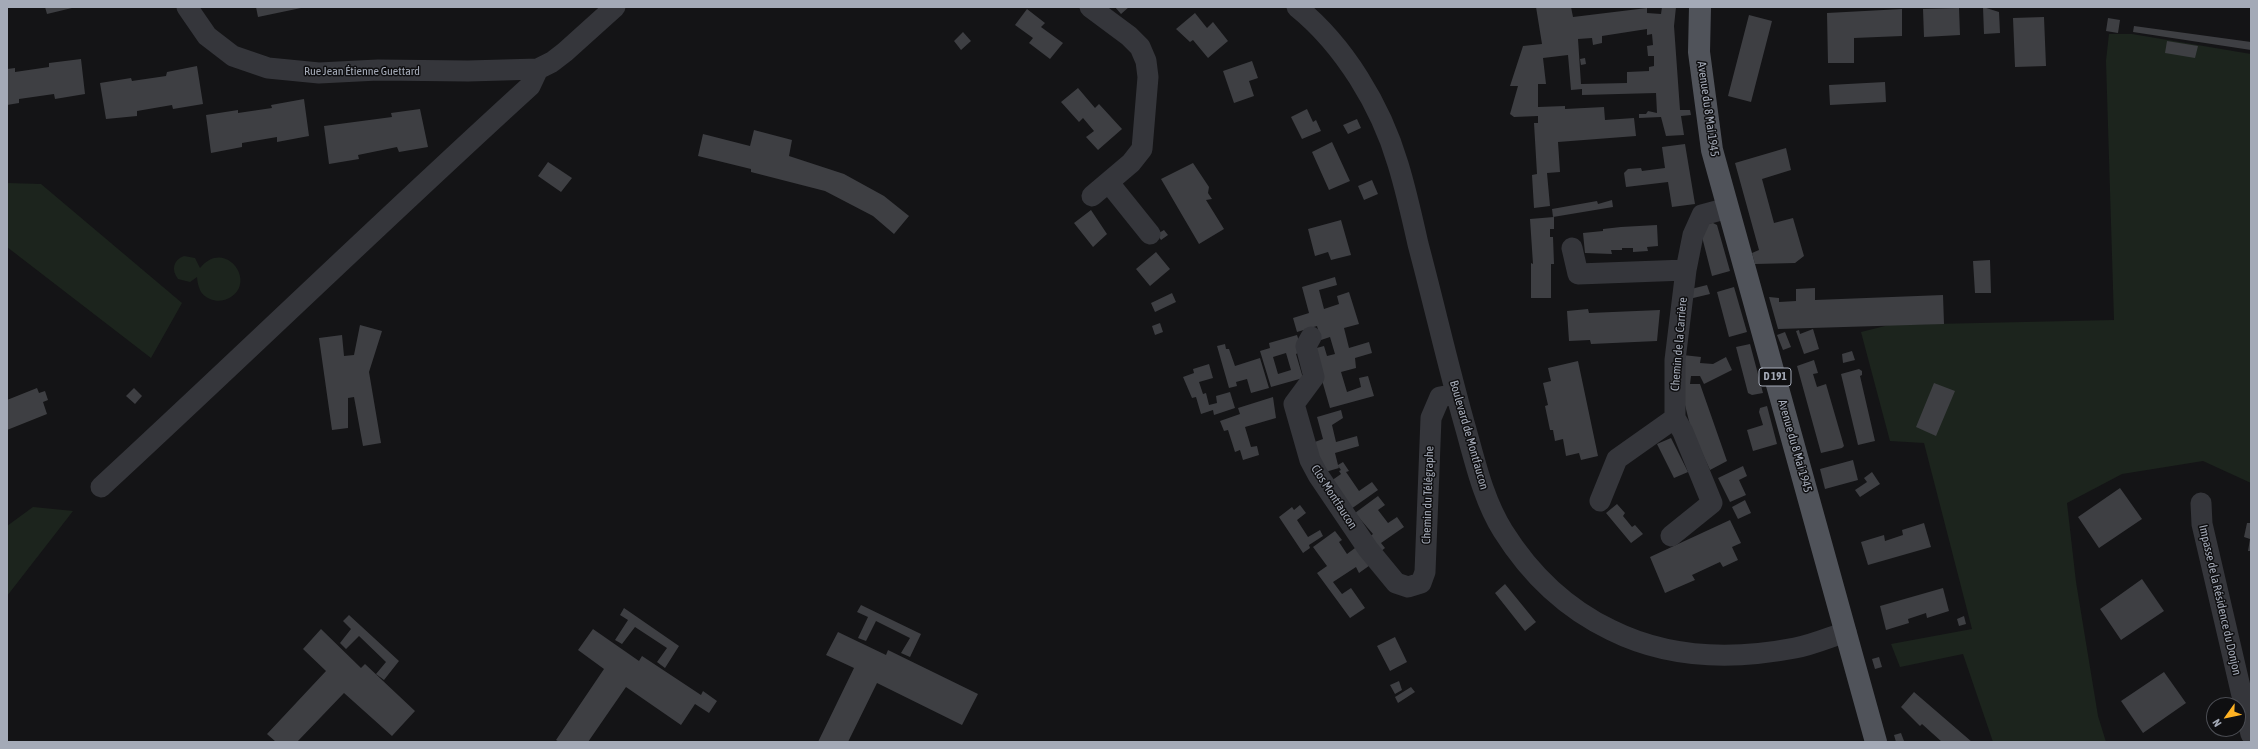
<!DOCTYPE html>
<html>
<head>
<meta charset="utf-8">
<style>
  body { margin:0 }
  #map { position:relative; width:2258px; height:749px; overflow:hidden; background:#141416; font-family:"Asap Condensed",sans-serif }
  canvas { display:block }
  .frame { position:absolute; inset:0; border:8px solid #a4aab7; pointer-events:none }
  .north { position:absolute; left:2206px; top:697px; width:40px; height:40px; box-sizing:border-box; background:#0f0f11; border:1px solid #4b4d53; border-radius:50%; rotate:237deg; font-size:11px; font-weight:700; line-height:16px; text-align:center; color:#a4aab7 }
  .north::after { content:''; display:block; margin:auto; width:14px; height:18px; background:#ffb223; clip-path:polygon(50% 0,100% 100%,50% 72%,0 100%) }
</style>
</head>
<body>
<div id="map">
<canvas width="2258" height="749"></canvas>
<div class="frame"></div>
<div class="north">N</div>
</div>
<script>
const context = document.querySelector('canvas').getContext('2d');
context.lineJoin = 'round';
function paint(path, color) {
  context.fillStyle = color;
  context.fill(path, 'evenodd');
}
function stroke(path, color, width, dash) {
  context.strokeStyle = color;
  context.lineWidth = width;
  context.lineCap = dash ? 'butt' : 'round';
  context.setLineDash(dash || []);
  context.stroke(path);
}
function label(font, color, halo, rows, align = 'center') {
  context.font = font + ' "Asap Condensed",sans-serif';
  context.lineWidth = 3;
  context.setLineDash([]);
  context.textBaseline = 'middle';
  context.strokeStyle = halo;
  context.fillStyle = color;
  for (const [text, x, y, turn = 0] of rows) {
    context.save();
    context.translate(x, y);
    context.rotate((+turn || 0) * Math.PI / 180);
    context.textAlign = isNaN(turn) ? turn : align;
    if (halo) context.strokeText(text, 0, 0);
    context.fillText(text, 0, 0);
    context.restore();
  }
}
paint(new Path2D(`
  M2109,34H2132L2251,54V483L2203,461L2122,474L2067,503L2076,582L2098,716L2106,742H1993L1963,654L1900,667L1891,644L1972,629L1924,443L1890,441L1861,332L1889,325L2114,320L2106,61Z
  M7,183L41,184L182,303L151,358L7,247Z
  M184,256L195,258L200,268C224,238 257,280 231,297C225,301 217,302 210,299C200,295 198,287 197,277L190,282L178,279C171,270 173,260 184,256Z
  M33,507L73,511L7,596V526Z`), '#1c241d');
paint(new Path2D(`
  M45,7H72V8L47,14Z
  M256,7H301V8L258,17Z
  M1115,7H1129L1121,14Z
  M1536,7H1571L1573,17L1647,8V13L1661,14L1662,7H1676L1674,26L1680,110H1690L1691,115L1681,116L1684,135L1666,136L1661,117L1639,118V114H1646L1648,111L1657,113L1656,93L1582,95V89L1571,90L1568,55L1543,58L1546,84H1538V107L1565,106V109L1604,107L1605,120L1634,118L1636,136L1558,142L1560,172L1547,173L1550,206L1534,208L1532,175L1537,174L1534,123H1538V116L1514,117L1510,114L1518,86H1510L1523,46L1542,44ZM1647,29V35L1652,34L1653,45L1647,46L1648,56H1654V66L1649,67V71L1627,72V83L1581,84L1578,39L1592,38L1593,45L1602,43V36Z
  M1983,7L1999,12L2000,33L1984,34Z
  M1959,8L1960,35L1924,37L1923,9Z
  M1027,9L1045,23L1041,27L1063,43L1050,59L1029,43L1033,38L1015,25Z
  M1902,9V36L1854,38V63H1828L1827,13Z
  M1195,13L1207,28L1213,22L1228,41L1208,58L1193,40L1190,42L1176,29Z
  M1749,15L1772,21L1751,102L1728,96Z
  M2044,17L2046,66L2015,67L2013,18Z
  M2108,18L2120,20L2118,33L2106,31Z
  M2134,26L2251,42V50L2133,32Z
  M963,32L971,41L961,50L954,41Z
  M2167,41L2198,46L2195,58L2165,53Z
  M1585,58L1586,64L1581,65L1580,59Z
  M81,59L85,94L55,99L54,94L19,99V103L7,105V69L15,68V72L49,67V63Z
  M1252,61L1258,78L1249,81L1254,96L1234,103L1223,71Z
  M197,66L203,104L173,109L172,105L137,111V116L106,119L100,83L131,78L132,81L166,76L167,72Z
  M1885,82L1886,102L1830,105L1829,85Z
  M1078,88L1095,108L1099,104L1122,129L1098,150L1086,137L1094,131L1083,118L1079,122L1061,102Z
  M304,99L309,136L277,142V137L242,143V147L211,153L206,115L238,110V113L272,108L271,105Z
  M420,109L428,147L399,152L397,147L358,155L359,159L329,164L324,126L392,117L391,113Z
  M1307,109L1313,122L1316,120L1321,131L1302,139L1291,117Z
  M1357,119L1361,128L1348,134L1343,125Z
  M754,130L792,140L789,156L844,174L884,196L909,216L894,234L873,216L825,191L751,172V169L698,156L703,134L750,146Z
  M1332,142L1350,181L1329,190L1312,152Z
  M1685,144L1695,204L1672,207L1668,182L1626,187L1624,173L1628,169L1641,168L1642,171L1665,168L1662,147Z
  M1786,148L1791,170L1762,179L1774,223L1793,218L1804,256L1795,263L1755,264L1752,253L1759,250L1735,163Z
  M548,162L572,178L561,192L538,176Z
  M1193,163L1209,187L1208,193L1212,199L1206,200L1224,229L1199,244L1161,179Z
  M1372,180L1378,194L1364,200L1358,186Z
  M1612,200L1613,207L1553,217L1552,209L1597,201L1598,204Z
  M1091,210L1107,234L1093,247L1074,223Z
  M1554,217V229H1550V237H1553L1554,264H1551V298H1531V263L1533,264L1530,219Z
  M1341,220L1351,255L1331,260L1328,252L1315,256L1308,229Z
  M1713,223L1717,225L1730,271L1712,276L1701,233L1705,224Z
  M1657,225L1658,246L1647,247L1648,251L1633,252V248H1622V250H1611L1612,254L1585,253L1583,233L1603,231V229L1621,227Z
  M1164,230L1168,235L1161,240L1157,234Z
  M1156,252L1170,269L1150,286L1136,269Z
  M1990,260L1991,293H1975L1973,261Z
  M1335,277L1337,285L1319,290L1324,309L1339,304L1337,296L1349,292L1359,324L1344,328L1349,348L1369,342L1372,353L1355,358L1356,368L1341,372L1347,392L1361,387L1359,378L1368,376L1374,396L1330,408L1313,349L1324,346L1327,356L1335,354L1330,337L1321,340L1317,326L1297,332L1293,318L1309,313L1302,287Z
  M1707,285L1710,294L1689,299L1691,289Z
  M1734,287L1747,332L1729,337L1717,292Z
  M1815,288V300L1943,295L1944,324L1778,329L1769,297L1779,298V302L1796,301V289Z
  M1172,293L1176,302L1155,312L1151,303Z
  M1588,309L1589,313L1660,310L1657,341L1591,344L1590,340L1569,341L1567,311Z
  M1160,323L1163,332L1155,335L1152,326Z
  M360,325L382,331L369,372L381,443L363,446L354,397L348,398V428L332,430L319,338L342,335L344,356L354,355Z
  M1813,329L1819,349L1804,354L1796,331L1799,330L1800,334Z
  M1785,332L1791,347L1783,350L1777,335Z
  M1297,335L1302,351L1296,354L1303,378L1271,387L1260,351L1270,348L1269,343ZM1286,353L1291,370L1278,374L1273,357Z
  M1225,344L1226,349H1229L1235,366L1260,358L1269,388L1251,393L1247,379L1236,382L1237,386L1229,388L1217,346Z
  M1750,344L1763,393L1752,395L1748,393L1736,347Z
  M1852,351L1855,360L1843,363L1842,354Z
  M1683,355L1701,357L1700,363L1713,364L1726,357L1732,370L1704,384L1700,376H1691L1690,384H1700L1727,461L1710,470L1691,429L1680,385Z
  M1814,360L1818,373L1813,374L1817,387L1826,384L1844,446L1842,448L1821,453L1797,366Z
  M1578,361L1598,456L1581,460L1579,453L1566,456L1563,439L1555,441L1553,430H1550L1545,406L1548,405L1543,383L1551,381L1548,368Z
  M1209,364L1213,378L1199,382L1203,394L1206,393L1209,405L1217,403L1216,396L1230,392L1235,408L1214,415L1213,410L1201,414L1196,397L1192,398L1183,377L1194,373L1193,369Z
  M1859,369L1862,371V375L1860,376L1875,441L1858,445L1841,374Z
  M1934,383L1955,391L1936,436L1916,427Z
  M37,388L39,393L45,391L48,400L43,402L47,414L7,430V400Z
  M134,388L142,396L135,404L126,396Z
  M1273,397L1276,418L1245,427L1251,447L1257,446L1259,455L1243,460L1240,450L1235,452L1228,430L1224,431L1220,421L1240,414L1238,408Z
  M1767,406L1777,444L1753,451L1747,430L1763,425L1759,412L1760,408Z
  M1341,410L1343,418L1332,425L1336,442L1357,436L1359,446L1335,453L1338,465L1343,462L1349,471L1346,472L1359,491L1372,482L1378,490L1351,509L1331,481L1341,474L1339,471L1341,470L1338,466L1339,468L1322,473L1312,443L1323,439L1317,417Z
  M1671,438L1688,472L1674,478L1657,444Z
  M1853,460L1858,480L1825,489L1820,469Z
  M1743,466L1747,476L1739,480L1746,495L1730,502L1718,478Z
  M1872,472L1880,484L1860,497L1855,490L1867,482L1864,478Z
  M2120,488L2142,519L2099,548L2078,517Z
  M1378,496L1385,505L1378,510L1388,523L1397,517L1404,527L1381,543L1385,548L1380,552L1369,537L1373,534L1355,513Z
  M1745,500L1751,513L1738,519L1732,507Z
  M1617,504L1625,513L1623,516L1632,527L1635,525L1643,534L1631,543L1606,513Z
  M1300,505L1306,513L1297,520L1308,537L1320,530L1323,536L1309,545L1310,548L1303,553L1279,517L1292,507L1294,510Z
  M1730,520L1741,543L1732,547L1738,560L1723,567L1720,562L1692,575L1695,580L1665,593L1650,557Z
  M1924,523L1931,547L1868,565L1861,542L1884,535L1885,541L1903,535L1902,530Z
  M2247,523H2251V551H2248L2250,539L2244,537Z
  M1335,531L1342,540L1339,542L1347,554L1359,545L1373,563L1359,573L1356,567L1333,582L1342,594L1351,588L1365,608L1350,618L1317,573L1327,566L1313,547Z
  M2142,579L2164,611L2121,640L2100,609Z
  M1505,584L1536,622L1525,631L1495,593Z
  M1943,588L1949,611L1927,618L1926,613L1908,619L1909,623L1886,630L1880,606Z
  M861,605L921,634L910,657L901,653L910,638L876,621L866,641L858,638L868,617L857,612Z
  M624,608L679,646L665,668L657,662L667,648L635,627L622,644L615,640L628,620L620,615Z
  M349,615L399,661L384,680L376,674L386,662L359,636L346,649L340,643L351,629L343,621Z
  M1964,616L1966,624L1959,626L1957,619Z
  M321,629L361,668L365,664L415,711L392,736L344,693L297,742H276L267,734L326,671L303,649Z
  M593,629L639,661L642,656L701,695L703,691L717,701L709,713L695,704L681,725L626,687L588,742H559L556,740L604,669L578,650Z
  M838,632L886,655L888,650L978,694L962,725L877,683L848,742H818L854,668L826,655Z
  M1395,637L1407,662L1390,671L1377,646Z
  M1879,657L1882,667L1875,669L1872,659Z
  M2164,672L2186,703L2143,733L2121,701Z
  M1399,681L1402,690L1395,694L1390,685Z
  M1411,687L1415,692L1398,703L1395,697Z
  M1914,692L1972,742H1942L1922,724L1920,726L1901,707Z
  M1901,733L1904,741L1896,742L1894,735Z`), '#3e3f43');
stroke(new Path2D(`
  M187,7L207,36L233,56L268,68L319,73L378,70L468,71L538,69L552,62L565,52L615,7
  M1090,7L1129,36L1140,47L1146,61L1148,77L1142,149L1131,163L1092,196
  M1297,7C1344,45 1381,106 1398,164C1406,190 1412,217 1418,244C1434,304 1448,366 1465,426C1475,461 1483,499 1503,531C1530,574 1565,608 1611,630C1669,659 1733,660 1795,648C1812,645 1830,637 1846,632
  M1109,183L1150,234
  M1572,248L1578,274L1686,270L1693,235L1702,215L1728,208
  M1311,337L1306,346L1314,377L1294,404L1310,460L1318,475L1368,549L1396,583L1408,587L1421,583L1425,572L1431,418L1440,397L1456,394
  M101,487C245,354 385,218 530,86L538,69
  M1600,501L1617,459L1675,418
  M2201,503L2202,524L2251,734
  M1671,536L1712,503L1683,432L1675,418V360L1686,270`), '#35363b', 21);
stroke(new Path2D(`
  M1700,7L1699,52L1712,150L1876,742`), '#50535a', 22);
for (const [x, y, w] of [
  [1775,377,32]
]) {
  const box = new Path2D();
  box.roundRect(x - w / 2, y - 9, w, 18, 3);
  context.fillStyle = '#0f0f11';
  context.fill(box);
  stroke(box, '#a4aab7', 1);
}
label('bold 11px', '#a4aab7', null, [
  ["D 191",1775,377]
]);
label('12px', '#a4aab7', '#0f0f11', [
  ["Rue Jean Étienne Guettard",362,71],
  ["Avenue du 8 Mai 1945",1708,109,82],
  ["Chemin de la Carrière",1679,344,-85],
  ["Boulevard de Montfaucon",1469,435,74],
  ["Avenue du 8 Mai 1945",1795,446,74],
  ["Chemin du Télégraphe",1428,495,-88],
  ["Clos Montfaucon",1334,497,57],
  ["Impasse de la Résidence du Donjon",2220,600,77]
]);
</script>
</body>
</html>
